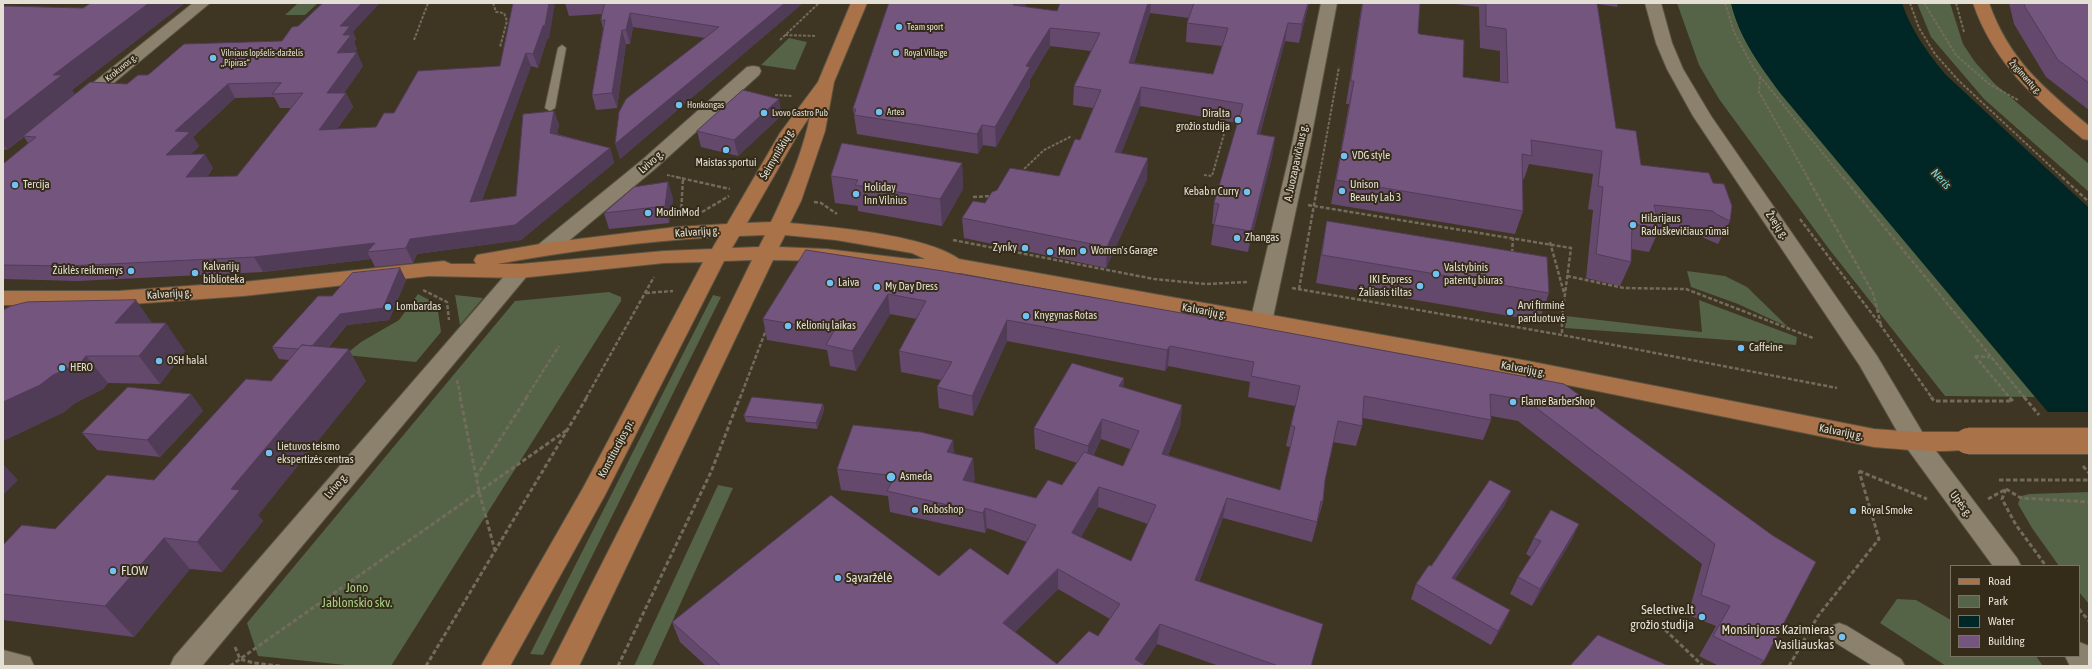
<!DOCTYPE html>
<html>
<head>
<meta charset="utf-8">
<style>
  body { margin:0 }
  #map { position:relative; width:2092px; height:669px; overflow:hidden; background:#3e3523; font-family:"Asap Condensed",sans-serif }
  canvas { display:block }
  .frame { position:absolute; inset:0; border:4px solid #e4dfd4; pointer-events:none }
  .legend { position:absolute; left:1950px; top:565px; width:130px; height:92px; box-sizing:border-box; background:#342b19; border:1px solid #7a7364; margin:0; padding:5px 7px; list-style:none; font-size:12px; color:#e4dfd4 }
  .legend li { display:flex; align-items:center; gap:8px; height:20px }
  .legend b { width:20px; border:1px solid #7a7364 }
</style>
</head>
<body>
<div id="map">
<canvas width="2092" height="669"></canvas>
<div class="frame"></div>
<ul class="legend">
<li><b style="height:5px;background:#aa7248"></b>Road</li>
<li><b style="height:11px;background:#556347"></b>Park</li>
<li><b style="height:11px;background:#002626"></b>Water</li>
<li><b style="height:11px;background:#74557e"></b>Building</li>
</ul>
</div>
<script>
const context = document.querySelector('canvas').getContext('2d');
context.lineJoin = 'round';
function paint(path, color) {
  context.fillStyle = color;
  context.fill(path, 'evenodd');
}
function stroke(path, color, width, dash) {
  context.strokeStyle = color;
  context.lineWidth = width;
  context.lineCap = dash ? 'butt' : 'round';
  context.setLineDash(dash || []);
  context.stroke(path);
}
function label(font, color, halo, rows, align = 'center') {
  context.font = font + ' "Asap Condensed",sans-serif';
  context.lineWidth = 4;
  context.setLineDash([]);
  context.textBaseline = 'middle';
  context.strokeStyle = halo;
  context.fillStyle = color;
  for (const [text, x, y, turn = 0] of rows) {
    context.save();
    context.translate(x, y);
    context.rotate((+turn || 0) * Math.PI / 180);
    context.textAlign = isNaN(turn) ? turn : align;
    if (halo) context.strokeText(text, 0, 0);
    context.fillText(text, 0, 0);
    context.restore();
  }
}
paint(new Path2D(`
  M298,3H318L305,15H285Z
  M1677,3H1731C1739,38 1761,67 1781,94L2035,397L1945,396L1829,249L1719,99L1699,65Z
  M1917,3H1950L1963,44L1975,62L1994,83L2089,164V192L1984,99L1931,37Z
  M789,38L807,42L795,70L761,65Z
  M1687,271L1725,276L1747,287L1788,327L1738,304L1691,287Z
  M609,292L621,297V301L391,666H355L258,656L247,623L515,301Z
  M418,294L437,304L441,332L416,362L345,355L361,342L399,320Z
  M455,295L483,298L460,325Z
  M713,295L721,297L543,655L530,654Z
  M1699,300L1797,337L1796,345L1565,328L1566,316L1702,332Z
  M718,485L733,488L652,666H634Z
  M2089,492V604L2079,592V566H2059L2032,528L2018,504L2021,496L2030,494Z
  M1897,599L1916,600L1951,620V656H2036L2043,666H1946L1880,623Z`), '#556347');
paint(new Path2D(`
  M1731,3H1902C1911,30 1927,52 1945,74L2089,208V461L1781,94C1761,67 1739,38 1731,3Z`), '#002626');
paint(new Path2D(`
  M2045,412H2089V463H2087Z`), '#3e3523');
const service = new Path2D(`
  M562,45L566,48L555,108L550,111L545,108L558,48Z`);
const pedestrian = new Path2D(`
  M1839,623L1847,626L1901,659L1905,666H1873L1831,640L1828,633L1831,626Z`);
const minor = new Path2D(`
  M193,3H210L86,106L80,107L74,106L71,102L74,98Z
  M1321,3H1337L1310,144L1272,322L1269,327L1261,329L1253,327L1250,322L1292,144Z
  M753,66L759,67L761,71L759,75L656,168L553,254L546,255L539,254L536,249L539,244L642,160L747,67Z
  M520,264L527,266L530,271L527,276L202,666H170L174,657L513,266Z
  M3,650L30,657L34,666H3Z`);
const tertiary = new Path2D(`
  M1645,3H1661L1672,43L1683,69L1711,116L1877,356L1924,435L2017,558L2021,566H1993L1906,447L1860,366L1693,116L1667,69L1656,43Z
  M2079,642L2089,646V666H2070L2065,656H2079Z`);
const primary = new Path2D(`
  M851,3H867L834,82L825,131L801,201L790,223C832,227 926,235 959,259L1528,361L1874,429L1915,432H1968L1977,435L1980,441L1977,447C1951,455 1901,449 1874,447L1528,377L960,273H910L826,261L773,260L579,666H550L651,467L752,260L724,261L605,495L510,666H481L583,488L703,262L664,263L520,278L429,276L243,296L118,305H3V291H118L243,282L444,261L451,264H476L474,260L477,255L546,243L676,227L727,224L780,133L818,82ZM810,116C803,152 787,189 771,222L747,223L798,134ZM765,235L759,247L732,248L739,236ZM785,235L836,240L912,253L925,259H910L826,249L779,247ZM719,237L712,249L664,251L520,264H497C570,251 645,241 719,237Z
  M1973,3H1989C2009,60 2044,88 2089,126V140L2083,139C2035,99 1994,64 1973,3Z`);
stroke(service, '#5a5343', 2);
stroke(pedestrian, '#5a5343', 2);
stroke(minor, '#5a5343', 2);
stroke(tertiary, '#5a5343', 2);
stroke(primary, '#5a5343', 2);
stroke(new Path2D(`
  M493,3L496,12L504,13L507,21L500,47
  M1725,3L1734,32L1754,69L1843,178
  M1910,3L1919,28L1935,54L1958,80L2063,178
  M1924,3L1956,55L1989,84L2018,100
  M1956,3L1964,32
  M785,35L816,36
  M414,40L428,3
  M780,40L819,3
  M1760,77L1759,92L1808,178
  M775,95L792,96
  M1021,172L1044,150L1072,136
  M667,175L681,178
  M1204,175L1212,176L1224,134
  M1319,178L1339,67`), '#736c5c', 2, [3, 1.5]);
stroke(new Path2D(`
  M676,177L730,189
  M1807,177L1873,293L1881,325
  M1843,177L2025,398
  M2062,177L2089,202
  M973,197L992,196
  M814,202L821,203L837,214
  M1308,205L1571,248L1562,317V335
  M702,212L729,196
  M681,214L683,178
  M1800,219L1882,327L1932,398
  M953,240L1154,279L1205,284L1248,282
  M1550,242L1564,293
  M1512,253L1513,238
  M1567,276L1624,288L1686,289L1813,338
  M1292,288L1562,335L1837,388
  M1299,289L1319,177
  M423,290L447,302L449,320
  M646,293L673,291
  M1975,356L2010,398
  M1975,356L1990,357
  M457,380L461,398
  M526,398L559,346
  M586,398L654,277
  M740,398L766,330`), '#736c5c', 2.5, [4, 2]);
stroke(new Path2D(`
  M460,397L479,491L495,551
  M1931,397L1934,401H2013L2009,397
  M2024,397L2039,415
  M2083,466L2089,473
  M1859,471L1927,499
  M476,477L527,397
  M1999,480H2089
  M2006,489L2002,499L2016,525L2046,566
  M2006,489L2021,498L2089,502
  M1988,499L2006,489
  M2079,609L2089,621
  M1660,625L1703,666
  M235,647L240,659L254,663L280,666
  M230,666L567,430
  M426,666L587,397
  M618,666L711,472L740,397
  M1789,666L1818,616L1879,539L1859,471`), '#736c5c', 3, [4.5, 2.5]);
paint(service, '#8b816d');
paint(pedestrian, '#8b816d');
paint(minor, '#8b816d');
paint(tertiary, '#8b816d');
paint(primary, '#aa7248');
const primaryBridge = new Path2D(`
  M1968,441H2089`);
stroke(primaryBridge, '#5a5343', 28, []);
stroke(primaryBridge, '#aa7248', 26);
paint(new Path2D(`
  M91,3H185L72,90L75,95L127,84L148,75L282,41L353,32L356,39L354,42L357,49L354,52L363,66L344,93H346L353,107L337,129L376,127L394,113L500,66L513,3L549,39H547L538,68L531,66L482,200L516,196L554,111L559,125L557,134L610,148L614,163L521,240L417,254L413,263L375,267L371,259L263,272L78,281L3,279V164L28,143L24,137L7,150L3,149V6L83,8ZM274,97L280,108H292L237,176L207,177L213,168L190,155L199,146L193,137L235,98Z
  M565,3H803L620,159L705,38L633,27L630,44H626L617,108L596,110L592,95L603,29L601,20L602,14L569,16Z
  M1060,3H1309L1299,43L1285,41L1260,134L1275,137L1272,157L1248,252L1211,245L1214,224H1212L1214,203L1238,123L1140,106L1121,153L1147,179L1106,268L964,238L962,218L985,203L1059,176L1080,140L1093,108L1073,105L1074,86L1091,51L1050,46L1030,80V86L996,147L983,145L978,154L857,134L853,109L1024,7L1057,11ZM1150,13L1189,18L1187,23L1186,42L1222,46L1213,74L1134,63Z
  M1362,3H1419L1418,32L1419,34L1463,77L1500,82V51L1480,48L1479,7L1448,3H1618L1617,7L1597,4L1616,128L1641,165L1713,183L1730,221L1718,244L1704,238L1701,235L1659,230L1649,252L1631,249V262L1620,286L1586,278L1593,210L1588,209L1593,174L1529,164L1524,179H1523V211L1515,234L1331,204L1349,104H1346Z
  M2009,3H2089V110L2046,77L2014,24Z
  M782,115L738,156L701,147L697,131Z
  M962,163L963,189L942,226L858,211V206L835,203L831,176Z
  M668,182L673,199L669,223L609,229L604,213Z
  M1327,221L1549,293L1539,321L1316,283L1322,248Z
  M806,250L1564,384L1772,535L1764,661L1759,666H1719L1699,656L1716,626L1688,615L1702,564L1518,421L1491,416V420L1483,440L1363,418L1362,426L1356,446L1333,442L1325,480L1323,501L1312,542L1223,518L1199,582L1311,666H1219L1157,644L1143,665L1146,666H706L680,642L672,622L939,576L1008,575L1027,542L987,528L985,533L890,512L888,496L841,490L837,469L954,454L975,479L973,483L1036,498L1062,485L1077,463L1035,449L1034,428L1124,378L1123,388L1182,405L1180,426L1168,455L1280,490L1290,447L1286,446L1295,406L1248,397L1250,382L1168,366L1165,371L1007,341L973,416L939,408L937,387L941,380L901,372L899,351L917,319L890,314L856,371L830,366L827,350L767,340L763,319ZM1101,439L1130,449L1123,466L1093,456ZM1098,507L1148,524L1131,561L1081,537ZM1058,589L1110,619L1098,636L1057,664L1015,632Z
  M400,268L406,280L389,320L347,325L328,348L366,381L258,515L263,521L222,572L190,569L134,637L3,620V545L55,529L154,480L271,381L289,360L279,359L272,347L332,296Z
  M3,310L153,323L185,351L160,384L108,383L103,389L75,403L64,412L3,441Z
  M191,394L203,411L160,457L97,450L82,433Z
  M823,404L824,410L817,429L746,422L744,416Z
  M1511,491L1504,506L1455,579L1510,610L1503,625L1491,645L1411,599L1416,584L1431,566Z
  M1579,524L1571,541L1532,606L1510,594L1518,577L1531,557L1526,554L1534,538Z`), '#64496c');
paint(new Path2D(`
  M149,3H185L72,90L75,95L7,150L3,144V121L53,75Z
  M362,3H380L353,32L356,39L354,42L357,49L343,67L337,53L340,26Z
  M549,3H555L549,39H547L538,68L533,54Z
  M785,3H803L620,159L615,144Z
  M1014,3H1027L1013,24V5Z
  M1148,3H1151L1150,13L1128,82L1129,63Z
  M1308,3H1309L1299,43L1302,24Z
  M630,13L633,27L630,44L626,30Z
  M1288,23L1285,41L1254,154L1257,134Z
  M1050,28V46L1030,80V86L996,147L995,127L1026,66Z
  M622,30L626,44L617,108L612,93Z
  M357,52L363,66L334,107L327,93Z
  M526,53L531,66L476,216L470,202Z
  M228,84L235,98L193,137L199,146L175,170L166,155L175,131Z
  M1141,87L1140,106L1114,172L1115,152Z
  M346,93L353,107L326,144L319,130Z
  M779,99L782,115L738,156L734,140Z
  M554,111L559,125L555,147L550,133Z
  M982,125L983,145L978,154L977,134Z
  M1275,137L1272,157L1248,252L1251,231Z
  M610,148L614,163L521,240L417,254L413,263L406,248L410,239L515,225Z
  M205,154L213,168L195,192L186,177Z
  M1148,158L1147,179L1106,268L1107,247Z
  M962,163L963,189L942,226L940,199Z
  M668,182L673,199L669,223L665,206Z
  M375,243L367,252L371,259L263,272L254,257Z
  M400,268L406,280L389,320L347,325L315,362L308,350L340,314Z
  M888,294L890,314L856,371L852,351Z
  M136,300L155,327L115,323Z
  M1007,320V341L973,416L972,396Z
  M166,323L185,351L160,384L139,356Z
  M1170,346L1168,366L1165,371L1167,350Z
  M349,349L366,381L258,515L263,521L222,572L197,542L231,489Z
  M86,356L108,383L103,389L75,403L64,412L3,441V402Z
  M1124,378L1122,399L1119,386Z
  M191,394L203,411L160,457L147,440Z
  M823,404L824,410L817,429L816,423Z
  M1182,405L1180,426L1160,474L1162,454Z
  M1102,419L1101,439L1087,466L1088,446Z
  M953,440L955,460L947,452Z
  M973,458L975,479L965,501L963,480Z
  M3,464L18,480L3,495Z
  M1099,487L1098,507L1072,553V533Z
  M1511,491L1504,506L1446,593L1452,578Z
  M1227,498L1223,518L1192,600L1195,580Z
  M985,508L987,528L985,533L983,513Z
  M1579,524L1571,541L1532,606L1540,589Z
  M164,538L190,569L134,637L105,606Z
  M1058,569V589L1004,643L1003,623Z
  M1510,610L1503,625L1491,645L1498,631Z
  M1160,624L1157,644L1142,666L1135,659Z`), '#513c58');
const building = new Path2D(`
  M91,3H149L53,75H62L3,121V6L83,8Z
  M323,3H362L340,26H350L343,35H351L337,53L357,52L327,93H346L319,130L376,127L384,113H394L418,71L500,66L513,3H549L545,25L543,26L533,54L526,53L470,202L516,196L523,114L554,111L550,133L610,148L515,225L410,239L406,248L367,252L375,243L254,257L67,266L3,265V164L36,137L23,136L90,82L127,84L138,75H148L184,44L282,41L292,27L298,26ZM281,83L272,94L303,93L237,176L186,177L205,154L166,155L190,132L175,131L228,84Z
  M605,3H785L615,144L619,112L626,99L719,27L630,13L626,30H622L612,93L592,95L605,20H601Z
  M889,3H1014L1013,5L1057,11L1060,3H1148L1129,63L1213,74L1228,28L1187,23L1194,3H1308L1302,24L1288,23L1257,134L1275,137L1251,231L1214,225L1219,204L1214,203L1243,104L1141,87L1115,152L1148,158L1107,247L962,218L973,201L985,203L992,192L997,190L1010,168L1059,176L1075,139L1080,140L1101,90L1074,86L1100,33L1050,28L1026,66L1030,67L995,127L982,125L977,134L854,115L856,109H853Z
  M1363,3H1420L1418,32L1419,34L1464,40L1463,77L1508,83L1506,29L1486,26V3H1597L1616,128L1636,131L1641,165L1709,173L1713,183L1724,184L1732,206L1730,221L1716,214L1713,211L1654,205L1660,228L1632,224L1631,262L1596,254L1603,187L1598,186L1602,151L1531,140L1532,156L1522,154L1523,211L1336,180L1354,81H1351Z
  M2024,3H2089V83L2058,60L2025,7Z
  M743,90L779,99L734,140L697,131Z
  M842,143L962,163L940,199L855,185L858,180L831,176Z
  M668,182L665,206L604,213L634,187Z
  M1327,221L1547,257L1549,293L1322,255Z
  M806,250L943,271L1176,312L1564,384L1772,535L1816,562L1764,661L1713,636L1730,606L1701,595L1715,544L1526,400L1490,394L1491,420L1364,396L1362,426L1338,421L1325,480L1323,501H1321L1317,522L1227,498L1195,580L1323,624L1311,666H1278L1160,624L1135,659L1146,666H721L672,622L831,495L939,576L970,548L1008,575L1036,525L985,508L983,513L887,491L895,476L837,469L853,425L921,432L953,440L947,452L973,458L963,480L1036,498L1048,480L1062,485L1084,452L1123,466L1139,431L1102,419L1088,446L1034,428L1072,363L1124,378L1119,386L1182,405L1162,454L1280,490L1295,427L1291,425L1300,386L1251,376L1254,362L1170,346L1167,350L1007,320L972,396L937,387L952,362L899,351L926,301L888,294L852,351L826,345L834,331L763,319ZM1099,487L1156,505L1131,561L1072,533ZM1058,569L1120,604L1098,636L1089,631L1057,664L1003,623Z
  M400,268L383,308L340,314L312,346L302,345L298,349L272,347L318,296H332L352,273Z
  M136,300L115,323H166L139,356H86L81,362L53,375L40,385L3,402V310L11,306L27,302Z
  M302,345L349,349L231,489L240,490L197,542L164,538L105,606L3,594V545L22,525L55,529L107,475L154,480L246,379L271,381Z
  M128,387L191,394L147,440L82,433Z
  M752,397L823,404L816,423L744,416Z
  M1490,480L1511,491L1452,578L1510,610L1498,631L1416,584L1429,565L1431,566Z
  M1551,510L1579,524L1540,589L1518,577L1541,541L1534,538Z
  M1598,635L1669,666H1570Z`);
paint(building, '#74557e');
stroke(building, '#513c58', 1);
for (const [x, y, r, color] of [
  [899,27,4,"#72c1f5"],
  [896,53,4,"#72c1f5"],
  [213,58,4,"#72c1f5"],
  [679,105,4,"#72c1f5"],
  [879,112,4,"#72c1f5"],
  [764,113,4,"#72c1f5"],
  [1238,120,4,"#72c1f5"],
  [726,150,4,"#72c1f5"],
  [1344,156,4,"#72c1f5"],
  [15,185,4,"#72c1f5"],
  [1342,191,4,"#72c1f5"],
  [1247,192,4,"#72c1f5"],
  [856,194,4,"#72c1f5"],
  [648,213,4,"#72c1f5"],
  [1633,225,4,"#72c1f5"],
  [1237,238,4,"#72c1f5"],
  [1025,248,4,"#72c1f5"],
  [1083,251,4,"#72c1f5"],
  [1050,252,4,"#72c1f5"],
  [131,271,4,"#72c1f5"],
  [195,273,4,"#72c1f5"],
  [1436,274,4,"#72c1f5"],
  [830,283,4,"#72c1f5"],
  [1420,286,4,"#72c1f5"],
  [877,287,4,"#72c1f5"],
  [388,307,4,"#72c1f5"],
  [1510,312,4,"#72c1f5"],
  [1026,316,4,"#72c1f5"],
  [788,326,4,"#72c1f5"],
  [1741,348,4,"#72c1f5"],
  [159,361,4,"#72c1f5"],
  [62,368,4,"#72c1f5"],
  [1513,402,4,"#72c1f5"],
  [269,453,4,"#72c1f5"],
  [891,477,5,"#72c1f5"],
  [915,510,4,"#72c1f5"],
  [1853,511,4,"#72c1f5"],
  [113,571,4,"#72c1f5"],
  [838,578,4,"#72c1f5"],
  [1702,617,4,"#72c1f5"],
  [1842,637,4,"#72c1f5"]
]) {
  const dot = new Path2D();
  dot.arc(x, y, r, 0, 2 * Math.PI);
  context.fillStyle = color;
  context.fill(dot);
  stroke(dot, '#342b19', 1.5);
}
label('9px', '#e4dfd4', '#342b19', [
  ["Team sport",907,27],
  ["Vilniaus lopšelis-darželis",221,53],
  ["„Pipiras“",221,63],
  ["Royal Village",904,53],
  ["Honkongas",687,105],
  ["Artea",887,112],
  ["Lvovo Gastro Pub",772,113]
], 'left');
label('9px', '#e4dfd4', '#342b19', [
  ["Krokuvos g.",121,68,-39],
  ["Žygimantų g.",2025,77,48]
]);
label('11px', '#e4dfd4', '#342b19', [
  ["Diralta",1230,114,"right"],
  ["grožio studija",1230,127,"right"],
  ["VDG style",1352,156],
  ["Maistas sportui",726,163,"center"],
  ["Tercija",23,185],
  ["Unison",1350,185],
  ["Beauty Lab 3",1350,198],
  ["Holiday",864,188],
  ["Inn Vilnius",864,201],
  ["Kebab n Curry",1239,192,"right"],
  ["ModinMod",656,213],
  ["Hilarijaus",1641,219],
  ["Raduškevičiaus rūmai",1641,232],
  ["Zhangas",1245,238],
  ["Zynky",1017,248,"right"],
  ["Women's Garage",1091,251],
  ["Mon",1058,252],
  ["Kalvarijų",203,267],
  ["biblioteka",203,280],
  ["Valstybinis",1444,268],
  ["patentų biuras",1444,281],
  ["Žūklės reikmenys",123,271,"right"],
  ["IKI Express",1412,280,"right"],
  ["Žaliasis tiltas",1412,293,"right"],
  ["Laiva",838,283],
  ["My Day Dress",885,287],
  ["Arvi firminė",1518,306],
  ["parduotuvė",1518,319],
  ["Lombardas",396,307],
  ["Knygynas Rotas",1034,316],
  ["Kelionių laikas",796,326],
  ["Caffeine",1749,348],
  ["OSH halal",167,361],
  ["HERO",70,368],
  ["Flame BarberShop",1521,402],
  ["Lietuvos teismo",277,447],
  ["ekspertizės centras",277,460],
  ["Asmeda",900,477],
  ["Roboshop",923,510],
  ["Royal Smoke",1861,511]
], 'left');
label('11px', '#e4dfd4', '#342b19', [
  ["Šeimyniškių g.",777,154,-60],
  ["Lvivo g.",651,162,-41],
  ["A. Juozapavičiaus g.",1296,163,-78],
  ["Žvejų g.",1777,225,56],
  ["Kalvarijų g.",697,232,-4],
  ["Kalvarijų g.",169,294,-4],
  ["Kalvarijų g.",1204,311,10],
  ["Kalvarijų g.",1523,369,11],
  ["Kalvarijų g.",1841,432,11],
  ["Konstitucijos pr.",616,449,-62],
  ["Lvivo g.",336,486,-49],
  ["Upės g.",1961,504,53]
]);
label('italic 12px', '#6cdddd', '#342b19', [
  ["Neris",1941,179,47]
]);
label('13px', '#e4dfd4', '#342b19', [
  ["FLOW",121,571],
  ["Sąvaržėlė",846,578],
  ["Selective.lt",1694,610,"right"],
  ["grožio studija",1694,625,"right"],
  ["Monsinjoras Kazimieras",1834,630,"right"],
  ["Vasiliauskas",1834,645,"right"]
], 'left');
label('13px', '#a9cd86', '#342b19', [
  ["Jono",357,588],
  ["Jablonskio skv.",357,603]
]);
</script>
</body>
</html>
